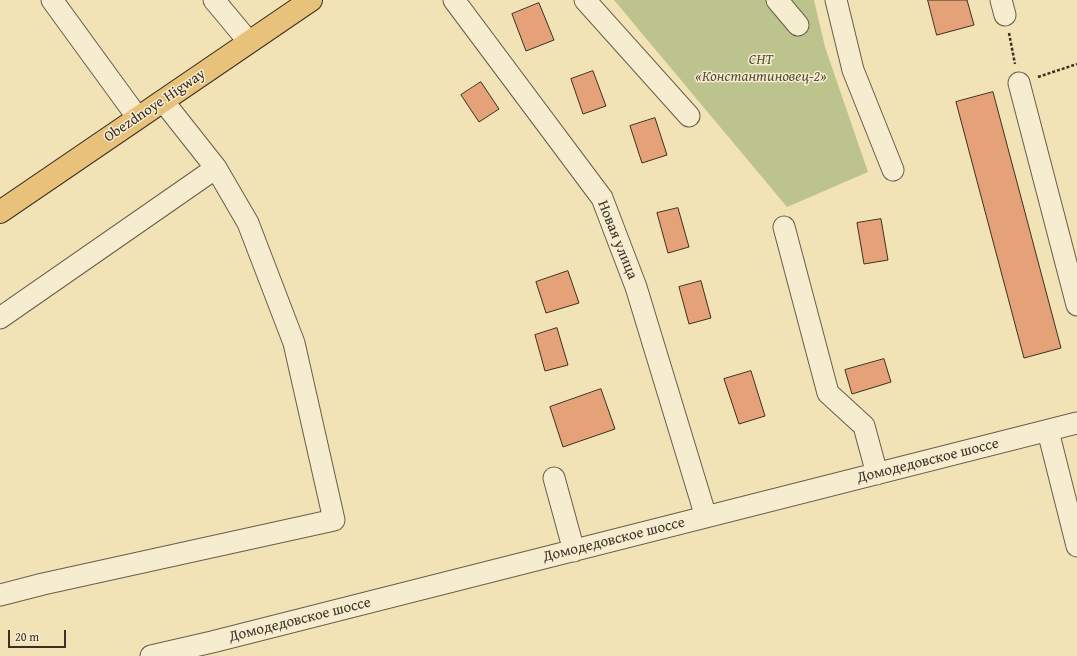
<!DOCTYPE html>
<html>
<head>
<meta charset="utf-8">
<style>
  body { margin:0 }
  #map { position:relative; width:1077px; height:656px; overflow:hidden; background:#f1e3b6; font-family:"Gentium Book Plus",serif }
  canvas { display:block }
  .scale { position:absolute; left:8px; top:630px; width:58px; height:18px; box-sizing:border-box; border:2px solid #3c3025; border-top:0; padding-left:5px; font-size:12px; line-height:14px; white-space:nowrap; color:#3c3025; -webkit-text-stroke:3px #f6edd0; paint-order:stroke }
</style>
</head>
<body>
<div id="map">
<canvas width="1077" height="656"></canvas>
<div class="scale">20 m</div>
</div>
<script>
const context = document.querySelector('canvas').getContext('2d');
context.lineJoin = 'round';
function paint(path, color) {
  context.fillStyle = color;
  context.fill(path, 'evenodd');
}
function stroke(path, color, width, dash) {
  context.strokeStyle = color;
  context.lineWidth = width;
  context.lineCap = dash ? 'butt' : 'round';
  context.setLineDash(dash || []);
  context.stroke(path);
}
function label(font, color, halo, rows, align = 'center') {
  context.font = font + ' "Gentium Book Plus",serif';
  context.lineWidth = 3;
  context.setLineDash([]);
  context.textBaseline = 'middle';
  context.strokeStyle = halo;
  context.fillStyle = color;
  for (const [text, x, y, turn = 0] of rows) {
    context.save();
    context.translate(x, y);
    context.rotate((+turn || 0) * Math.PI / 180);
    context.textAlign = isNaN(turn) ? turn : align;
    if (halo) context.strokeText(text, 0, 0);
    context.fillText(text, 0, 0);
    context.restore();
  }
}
paint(new Path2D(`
  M614,0H814L825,47L868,172L787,207Z`), '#bdc38c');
const building = new Path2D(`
  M928,0H967L974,25L937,35Z
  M539,3L554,40L526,51L512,14Z
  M593,71L606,106L583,114L571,79Z
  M481,82L499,109L479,122L461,95Z
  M993,92L1061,348L1024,358L956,102Z
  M655,118L667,155L642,163L630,126Z
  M678,208L689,247L668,253L657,213Z
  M881,219L888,260L864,264L857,223Z
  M568,271L579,303L546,313L536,282Z
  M701,281L711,318L689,324L679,287Z
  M557,328L568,365L545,371L535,335Z
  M884,359L891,382L852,394L845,370Z
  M751,371L765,416L739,424L724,379Z
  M601,389L615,429L563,447L550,407Z`);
paint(building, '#e5a177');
stroke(building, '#3c3025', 1);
const minor = new Path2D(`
  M52,0L138,118
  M214,0L249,42
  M454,0L602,198L636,287L706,517
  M585,0L689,116
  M777,0L798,25
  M836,0L853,70L893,170
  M1001,0L1005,15
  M1019,83L1077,305
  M784,227L828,393L864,426L877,474
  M0,318L216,168
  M1048,431L1077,546
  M554,478L574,551
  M0,595L43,584L334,520L294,343L248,223L216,168L163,101
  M151,656L212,642L1077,423`);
const major = new Path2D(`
  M0,212L311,0`);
stroke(minor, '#695d49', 23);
stroke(major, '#3c3025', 24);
stroke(new Path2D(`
  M1009,33L1015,64
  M1038,77L1077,64`), '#3c3025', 2.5, [3, 2]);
stroke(minor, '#f6edd0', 21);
stroke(major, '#e8c27b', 22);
label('italic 15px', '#564d3a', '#f6edd0', [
  ["СНТ",761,60],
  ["«Константиновец-2»",761,77]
]);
label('15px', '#3c3025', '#f6edd0', [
  ["Obezdnoye Higway",155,106,-34],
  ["Новая улица",617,240,68],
  ["Домодедовское шоссе",928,461,-14],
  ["Домодедовское шоссе",614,540,-14],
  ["Домодедовское шоссе",300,620,-14]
]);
</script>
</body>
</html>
